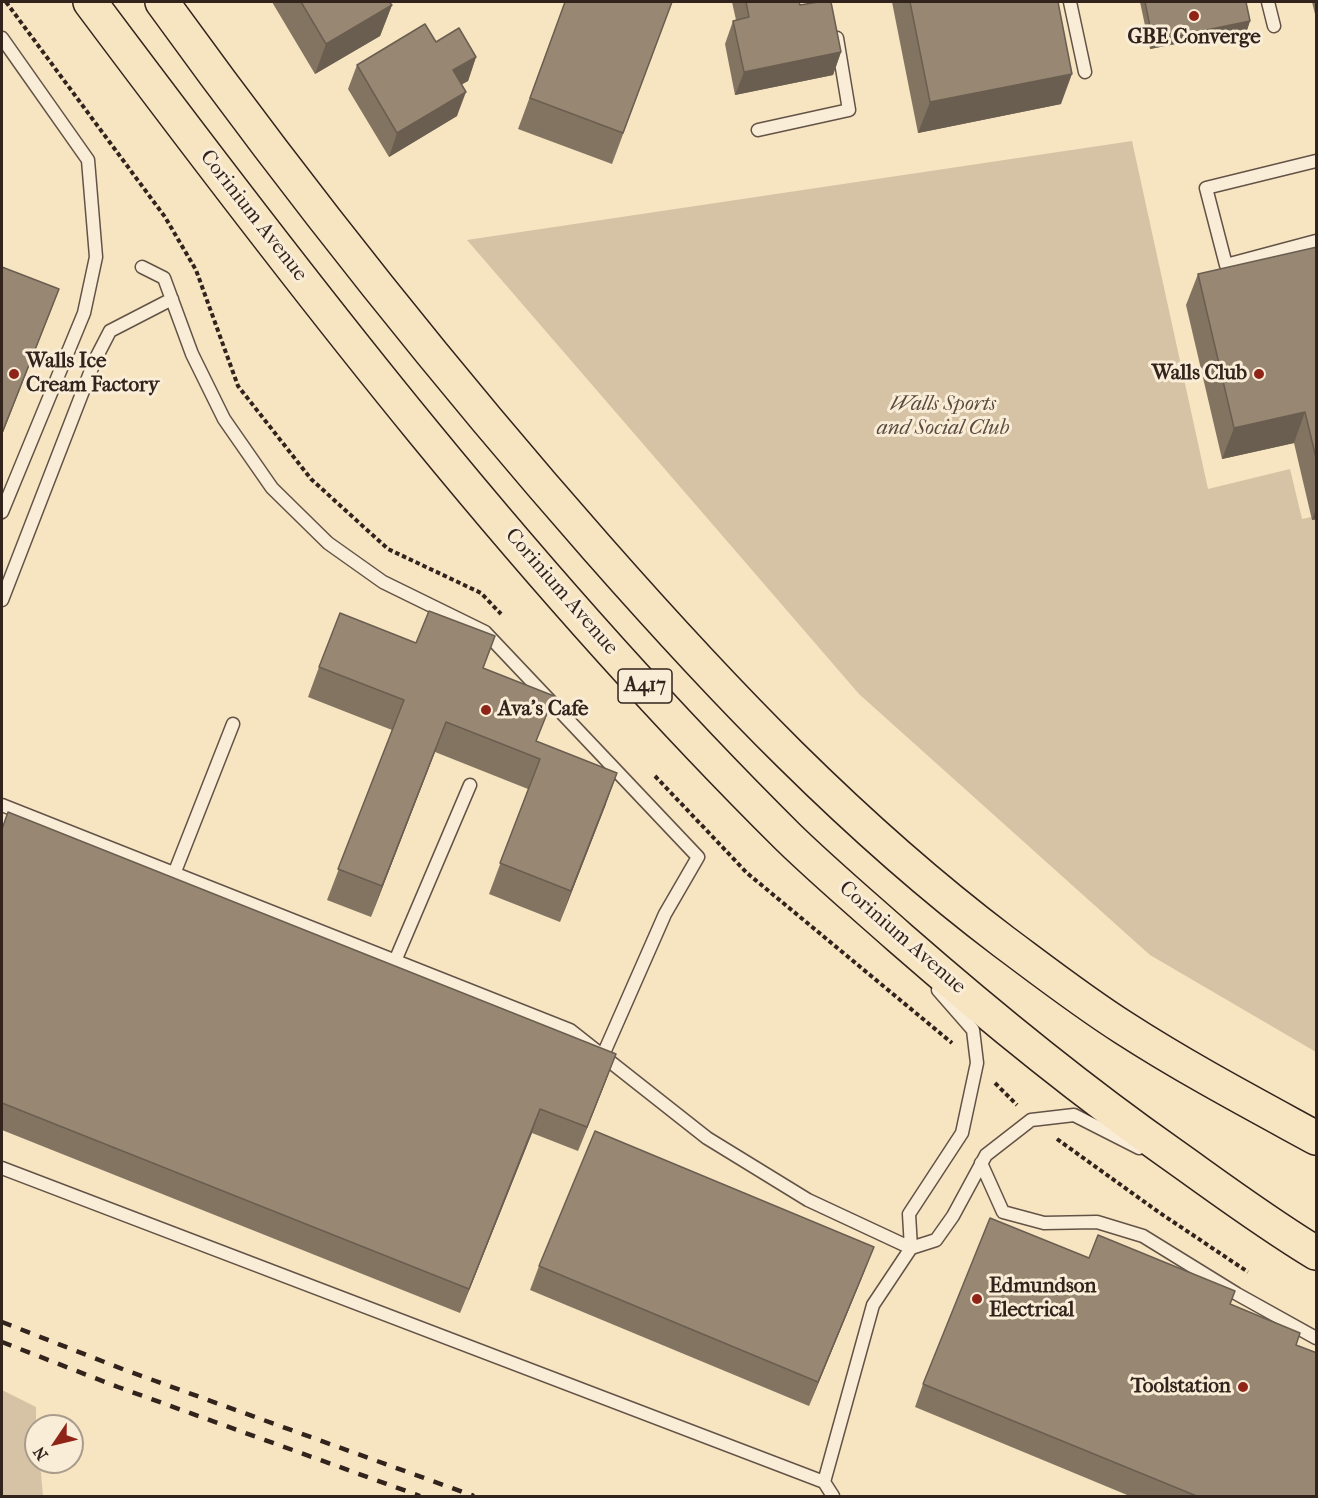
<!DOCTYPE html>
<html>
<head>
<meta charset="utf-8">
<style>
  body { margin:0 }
  #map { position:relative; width:1318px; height:1498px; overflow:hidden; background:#f7e4c1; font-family:"IM FELL French Canon",serif }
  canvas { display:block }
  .frame { position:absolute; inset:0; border:3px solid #32231d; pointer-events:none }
  .north { position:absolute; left:24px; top:1414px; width:60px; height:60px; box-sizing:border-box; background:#faedd7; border:2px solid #aa9c8d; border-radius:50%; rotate:235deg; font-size:16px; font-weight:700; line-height:24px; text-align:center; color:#32231d }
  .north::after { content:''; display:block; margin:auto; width:21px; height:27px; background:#8f2418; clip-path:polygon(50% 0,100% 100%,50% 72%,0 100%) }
</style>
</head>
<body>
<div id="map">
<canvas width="1318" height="1498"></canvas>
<div class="frame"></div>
<div class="north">N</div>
</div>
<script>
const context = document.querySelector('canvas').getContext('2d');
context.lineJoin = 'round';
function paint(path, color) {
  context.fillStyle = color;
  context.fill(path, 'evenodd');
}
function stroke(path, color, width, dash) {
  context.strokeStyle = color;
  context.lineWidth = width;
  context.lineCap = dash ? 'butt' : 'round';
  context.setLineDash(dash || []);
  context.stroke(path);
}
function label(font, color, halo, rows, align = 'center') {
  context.font = font + ' "IM FELL French Canon",serif';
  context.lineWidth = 6;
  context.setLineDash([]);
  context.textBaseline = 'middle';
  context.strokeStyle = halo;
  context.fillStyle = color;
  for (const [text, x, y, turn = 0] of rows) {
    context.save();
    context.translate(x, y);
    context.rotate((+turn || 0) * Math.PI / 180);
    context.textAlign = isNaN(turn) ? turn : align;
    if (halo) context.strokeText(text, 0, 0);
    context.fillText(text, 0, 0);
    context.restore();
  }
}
paint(new Path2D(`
  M1132,141L1208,489L1290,469L1302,519L1316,516V1052L1150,955L859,694L467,240Z
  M2,1390L36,1407V1462H40L43,1496H2Z`), '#d6c3a5');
const service = new Path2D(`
  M1070,2L1085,72
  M1268,2L1274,26
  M2,38L88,160L96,257L84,313L2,512
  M758,130L849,110L837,38
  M1316,161L1206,188L1226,265L1316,241
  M142,267L164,278L192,354L224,419L272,488L328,543L383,582L485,632L698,857L665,914L603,1055
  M2,600L95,360L110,331L172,299
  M2,805L570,1030L707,1138L808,1200L911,1248L873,1305L824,1482L2,1168
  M174,874L233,724
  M395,961L470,785
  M938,990L973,1030L977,1063L962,1133L909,1214L911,1248L936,1240L953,1216L986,1155L1031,1120L1074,1115L1139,1148
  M981,1163L1003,1212L1044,1223L1097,1222L1143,1236L1237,1294L1316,1338
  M824,1482L833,1496`);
const trunk = new Path2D(`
  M90,2C307,292 530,581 788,837C824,872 863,905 900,938C987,1014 1076,1087 1170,1153C1218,1187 1266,1223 1316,1253
  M162,2C298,190 443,373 597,548C722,690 852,827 1004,942C1043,971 1083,1002 1124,1028C1186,1068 1252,1103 1316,1138`);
stroke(service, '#635346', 15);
stroke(trunk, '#32231d', 36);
stroke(new Path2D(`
  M6,2L165,217L196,270L238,386L311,479L388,549L481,593L501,614
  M655,776L747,873L952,1043
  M995,1083L1017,1105
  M1057,1139L1160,1213L1248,1272`), '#32231d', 4, [4.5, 3]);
stroke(service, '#faedd7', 12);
stroke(trunk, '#f7e4c1', 33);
stroke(new Path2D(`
  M2,1322L125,1370L474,1496
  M2,1342L118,1387L420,1496`), '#32231d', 4.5, [10, 10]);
paint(new Path2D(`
  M272,2H389L392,5L380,36L315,74Z
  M565,2H672L612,164L518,129Z
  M732,2H799L800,5L841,52L833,75L735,95L725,44L733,21L736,20Z
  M892,2H1058L1061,104L918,133Z
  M1140,2H1246L1250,21L1247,30L1150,49Z
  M1312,2H1317V22Z
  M436,42L476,57L468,81L462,84L457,116L389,157L348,89L357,65Z
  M1317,247V519L1312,520L1294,443L1222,459L1186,305L1198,274Z
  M319,667L483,668L537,742L606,804L560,922L489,894L528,789L435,752L371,917L327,900L392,730L308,697Z
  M2,829L607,1078L578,1151L532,1133L460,1313L2,1130Z
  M1089,1258L1235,1291L1230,1304L1300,1333L1296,1345L1317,1497H1132L915,1407L923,1384Z
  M539,1266L865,1270L809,1406L530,1290Z`), '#837462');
paint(new Path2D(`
  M392,5L380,36L315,74L326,44Z
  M1250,21L1247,30L1150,49L1153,41Z
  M841,52L833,75L735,95L744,72Z
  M476,57L468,81L445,94L453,70Z
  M1072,74L1061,104L918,133L930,102Z
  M466,92L457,116L389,157L397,133Z
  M59,289L50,313L2,435V433Z
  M1305,412L1294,443L1222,459L1234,428Z
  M1317,506V519L1312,520Z
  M446,722L435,752L371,917L382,886Z
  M617,773L606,804L560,922L571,891Z
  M616,1054L607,1078L578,1151L587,1127Z
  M540,1109L532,1133L460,1313L469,1289Z
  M874,1247L865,1270L809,1406L818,1382Z`), '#6a5e50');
const building = new Path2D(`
  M301,2H389L392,5L326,44Z
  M565,2H672L623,133L530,98Z
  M746,2H799L800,5L818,2H831L841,52L744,72L733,21L749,17Z
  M910,2H1058L1072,74L930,102Z
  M1145,2H1246L1250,21L1153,41Z
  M425,24L436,42L459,28L476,57L453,70L466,92L397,133L357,65Z
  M1317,247V462L1305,412L1234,428L1198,274Z
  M2,267L59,289L2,433Z
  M429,611L495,636L483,668L554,696L536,741L617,773L571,891L500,863L540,759L446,722L382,886L338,869L404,700L319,667L340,613L416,643Z
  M8,812L616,1054L587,1127L540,1109L469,1289L2,1103V829Z
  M595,1131L874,1247L818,1382L539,1266Z
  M990,1218L1089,1258L1098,1235L1235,1291L1230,1304L1300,1333L1296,1345L1317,1353V1497H1199L923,1384Z`);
paint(building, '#988772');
stroke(building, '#6a5e50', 1.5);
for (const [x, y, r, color] of [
  [1194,16,6,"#8f2418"],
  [14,374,6,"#8f2418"],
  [1259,374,6,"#8f2418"],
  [486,710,6,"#8f2418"],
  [977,1299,6,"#8f2418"],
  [1243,1387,6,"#8f2418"]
]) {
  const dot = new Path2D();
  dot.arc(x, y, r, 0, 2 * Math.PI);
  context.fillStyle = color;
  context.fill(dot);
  stroke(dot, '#faedd7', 2);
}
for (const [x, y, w] of [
  [645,686,54]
]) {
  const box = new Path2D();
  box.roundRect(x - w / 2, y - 17, w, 34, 4.5);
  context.fillStyle = '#faedd7';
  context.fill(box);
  stroke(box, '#32231d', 1.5);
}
label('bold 20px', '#32231d', null, [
  ["A417",645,686]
]);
label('bold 21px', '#32231d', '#faedd7', [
  ["GBE Converge",1194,38,"center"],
  ["Walls Ice",26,362],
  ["Cream Factory",26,386],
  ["Walls Club",1247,374,"right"],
  ["Ava's Cafe",498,710],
  ["Edmundson",989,1287],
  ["Electrical",989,1311],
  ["Toolstation",1231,1387,"right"]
], 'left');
label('21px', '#32231d', '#faedd7', [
  ["Corinium Avenue",253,216,52],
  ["Corinium Avenue",561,592,49],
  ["Corinium Avenue",902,938,41]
]);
label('italic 21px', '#5b4b3f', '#faedd7', [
  ["Walls Sports",943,405],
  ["and Social Club",943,429]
]);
</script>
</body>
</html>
